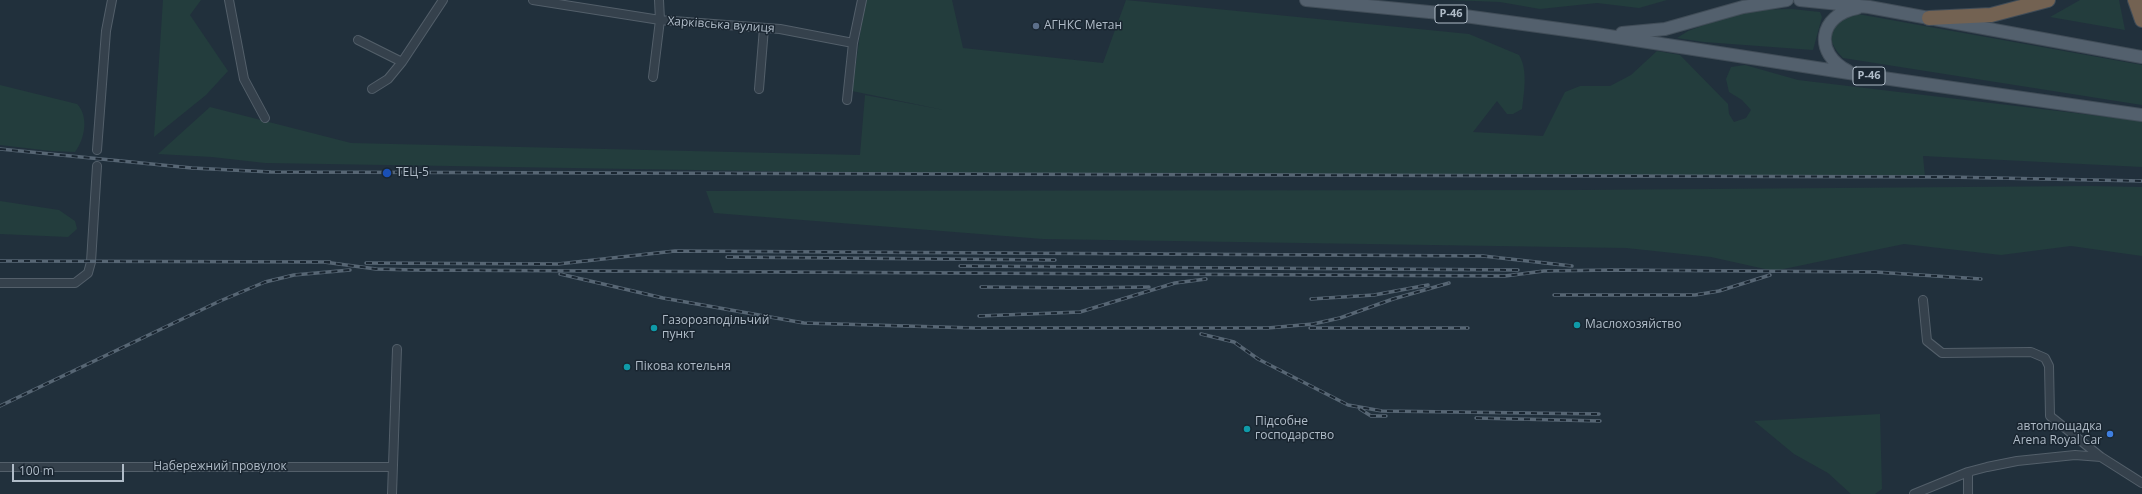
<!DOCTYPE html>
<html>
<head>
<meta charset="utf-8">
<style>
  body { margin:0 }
  #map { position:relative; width:2142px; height:494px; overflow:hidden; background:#21303c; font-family:"Open Sans",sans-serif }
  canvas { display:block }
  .scale { position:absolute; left:12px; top:464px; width:112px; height:18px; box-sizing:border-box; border:2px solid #b0bcc8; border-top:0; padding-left:5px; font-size:12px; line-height:14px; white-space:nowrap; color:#b0bcc8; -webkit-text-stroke:3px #1a2631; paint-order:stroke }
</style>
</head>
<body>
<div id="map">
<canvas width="2142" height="494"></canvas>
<div class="scale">100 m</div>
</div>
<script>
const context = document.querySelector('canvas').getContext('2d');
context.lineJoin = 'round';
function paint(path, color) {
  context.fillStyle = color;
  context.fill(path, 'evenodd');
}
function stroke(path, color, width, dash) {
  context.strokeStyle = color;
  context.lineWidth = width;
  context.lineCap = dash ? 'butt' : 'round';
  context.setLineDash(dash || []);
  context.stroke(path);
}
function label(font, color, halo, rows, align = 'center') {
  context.font = font + ' "Open Sans",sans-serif';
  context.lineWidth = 3;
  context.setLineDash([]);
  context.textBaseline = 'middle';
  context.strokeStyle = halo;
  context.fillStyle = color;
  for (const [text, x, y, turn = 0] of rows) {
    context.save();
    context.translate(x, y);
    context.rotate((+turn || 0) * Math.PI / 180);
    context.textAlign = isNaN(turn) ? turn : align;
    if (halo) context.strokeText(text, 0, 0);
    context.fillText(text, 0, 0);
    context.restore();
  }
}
paint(new Path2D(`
  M163,0H201L190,15L228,71L206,95L154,137Z
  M865,0H952L963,48L1103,63L1126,0L1469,34L1519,55C1528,69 1524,93 1522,109L1513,114H1507L1497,101L1473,132L1543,136L1565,92L1580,86H1610L1631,75L1657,51L1680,55L1728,104L1729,114L1734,122L1746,118L1751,110L1742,100L1729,92L1726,79L1731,67L1745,65L1798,80L2142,121V167L1923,156L1925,177L939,174L265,163L212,157L158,154L210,107L351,143L860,155L865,95L944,110L852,91Z
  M1449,0H1667L1639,8L1597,3L1540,9L1500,2Z
  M2080,0H2119L2125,30L2050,17Z
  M1792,9L1820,12L1822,17L1813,50L1704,42L1677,38L1688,31L1745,10Z
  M1852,13L2142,65V105L1843,58C1833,48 1829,40 1831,25Z
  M0,85L77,104C89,116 85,139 75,152L51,151L0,145Z
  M2090,186L2142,187V256L2071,246L2001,255L1904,244L1774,271L1711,257L1626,248L1043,239L714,213L706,191L1581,190Z
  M0,201L59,210L75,221L77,229L68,237L0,234Z
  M1880,414L1882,489L1875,494H1851L1828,473L1794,454L1754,421Z`), '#233d3d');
const street = new Path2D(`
  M229,0L244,79L265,118
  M533,0L660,20L780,29L853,43L847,100
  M358,40L402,62L388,79L372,89
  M853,43L862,0
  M402,62L443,0
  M653,77L660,20L659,0
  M759,89L764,28
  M97,150L106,31L112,0
  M0,283H75L88,273L91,262L97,166
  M1923,300L1927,341L1942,353L2031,352L2045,358L2049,366L2050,416L2101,457
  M0,467H392
  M1968,472V494
  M392,494L397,349
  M1914,494L1968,472L1987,467L2017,461L2075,455L2101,457L2142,483`);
const primary = new Path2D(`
  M1306,0L1450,14L1596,34L1862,75L2142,115
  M1800,0L1869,7L2142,57
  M1622,33L1665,29L1743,7L1787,0
  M1848,71C1813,53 1819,15 1857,8`);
const highway = new Path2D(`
  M2135,0L2142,20
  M1929,18L1991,15L2048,0`);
stroke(street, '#535f6a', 10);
stroke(primary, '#414d58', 14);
stroke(highway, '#404c57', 16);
stroke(street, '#35414c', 8);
stroke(primary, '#53606d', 12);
stroke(highway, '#736252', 14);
const rail = new Path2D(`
  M0,149L192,168L271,172L1947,177L2142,181
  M727,257L1055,260
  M0,261L330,262
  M324,262L376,269L414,270L1505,276L1544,271L1612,270L1875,272L1981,279
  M366,263L558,264L675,251L1483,256L1572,266
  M960,266L1518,270
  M560,274L663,298L804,323L974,328H1268L1313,324L1340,318L1393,299L1449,283
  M981,287L1076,288L1149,287
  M1554,295H1695L1719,291L1770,275
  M1311,299L1374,295L1428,285
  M979,316L1080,312L1175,283L1206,279
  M1310,328H1468
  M1201,334L1234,342L1258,359L1348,405L1382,411L1599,414
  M0,406L220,301L265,282L294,275L350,270
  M1360,409L1371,416H1386
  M1476,418L1600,421`);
stroke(rail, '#576674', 3.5);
stroke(rail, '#1a2631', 2, [6]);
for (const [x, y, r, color] of [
  [1036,26,4,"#5c6f8a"],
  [387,173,5,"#1a4fb4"],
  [1577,325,4,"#0f9aa8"],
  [654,328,4,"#0f9aa8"],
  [627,367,4,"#0f9aa8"],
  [1247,429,4,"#0f9aa8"],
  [2110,434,4,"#3f7fe0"]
]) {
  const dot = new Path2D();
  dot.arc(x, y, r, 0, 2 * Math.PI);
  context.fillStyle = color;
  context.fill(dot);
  stroke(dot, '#1a2631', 1.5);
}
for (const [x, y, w] of [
  [1451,14,32],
  [1869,76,32]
]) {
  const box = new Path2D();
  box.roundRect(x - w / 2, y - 9, w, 18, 3);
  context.fillStyle = '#1a2631';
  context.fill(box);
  stroke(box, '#b0bcc8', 1);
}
label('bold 11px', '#b0bcc8', null, [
  ["Р-46",1451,14],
  ["Р-46",1869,76]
]);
label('12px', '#b0bcc8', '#1a2631', [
  ["Харківська вулиця",721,25,4],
  ["Набережний провулок",220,467]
]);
label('12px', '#b0bcc8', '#1a2631', [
  ["АГНКС Метан",1044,26],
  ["ТЕЦ-5",396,173],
  ["Газорозподільчий",662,321],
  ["пункт",662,335],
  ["Маслохозяйство",1585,325],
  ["Пікова котельня",635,367],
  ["Підсобне",1255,422],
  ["господарство",1255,436],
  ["автоплощадка",2102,427,"right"],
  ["Arena Royal Car",2102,441,"right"]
], 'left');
</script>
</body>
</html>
